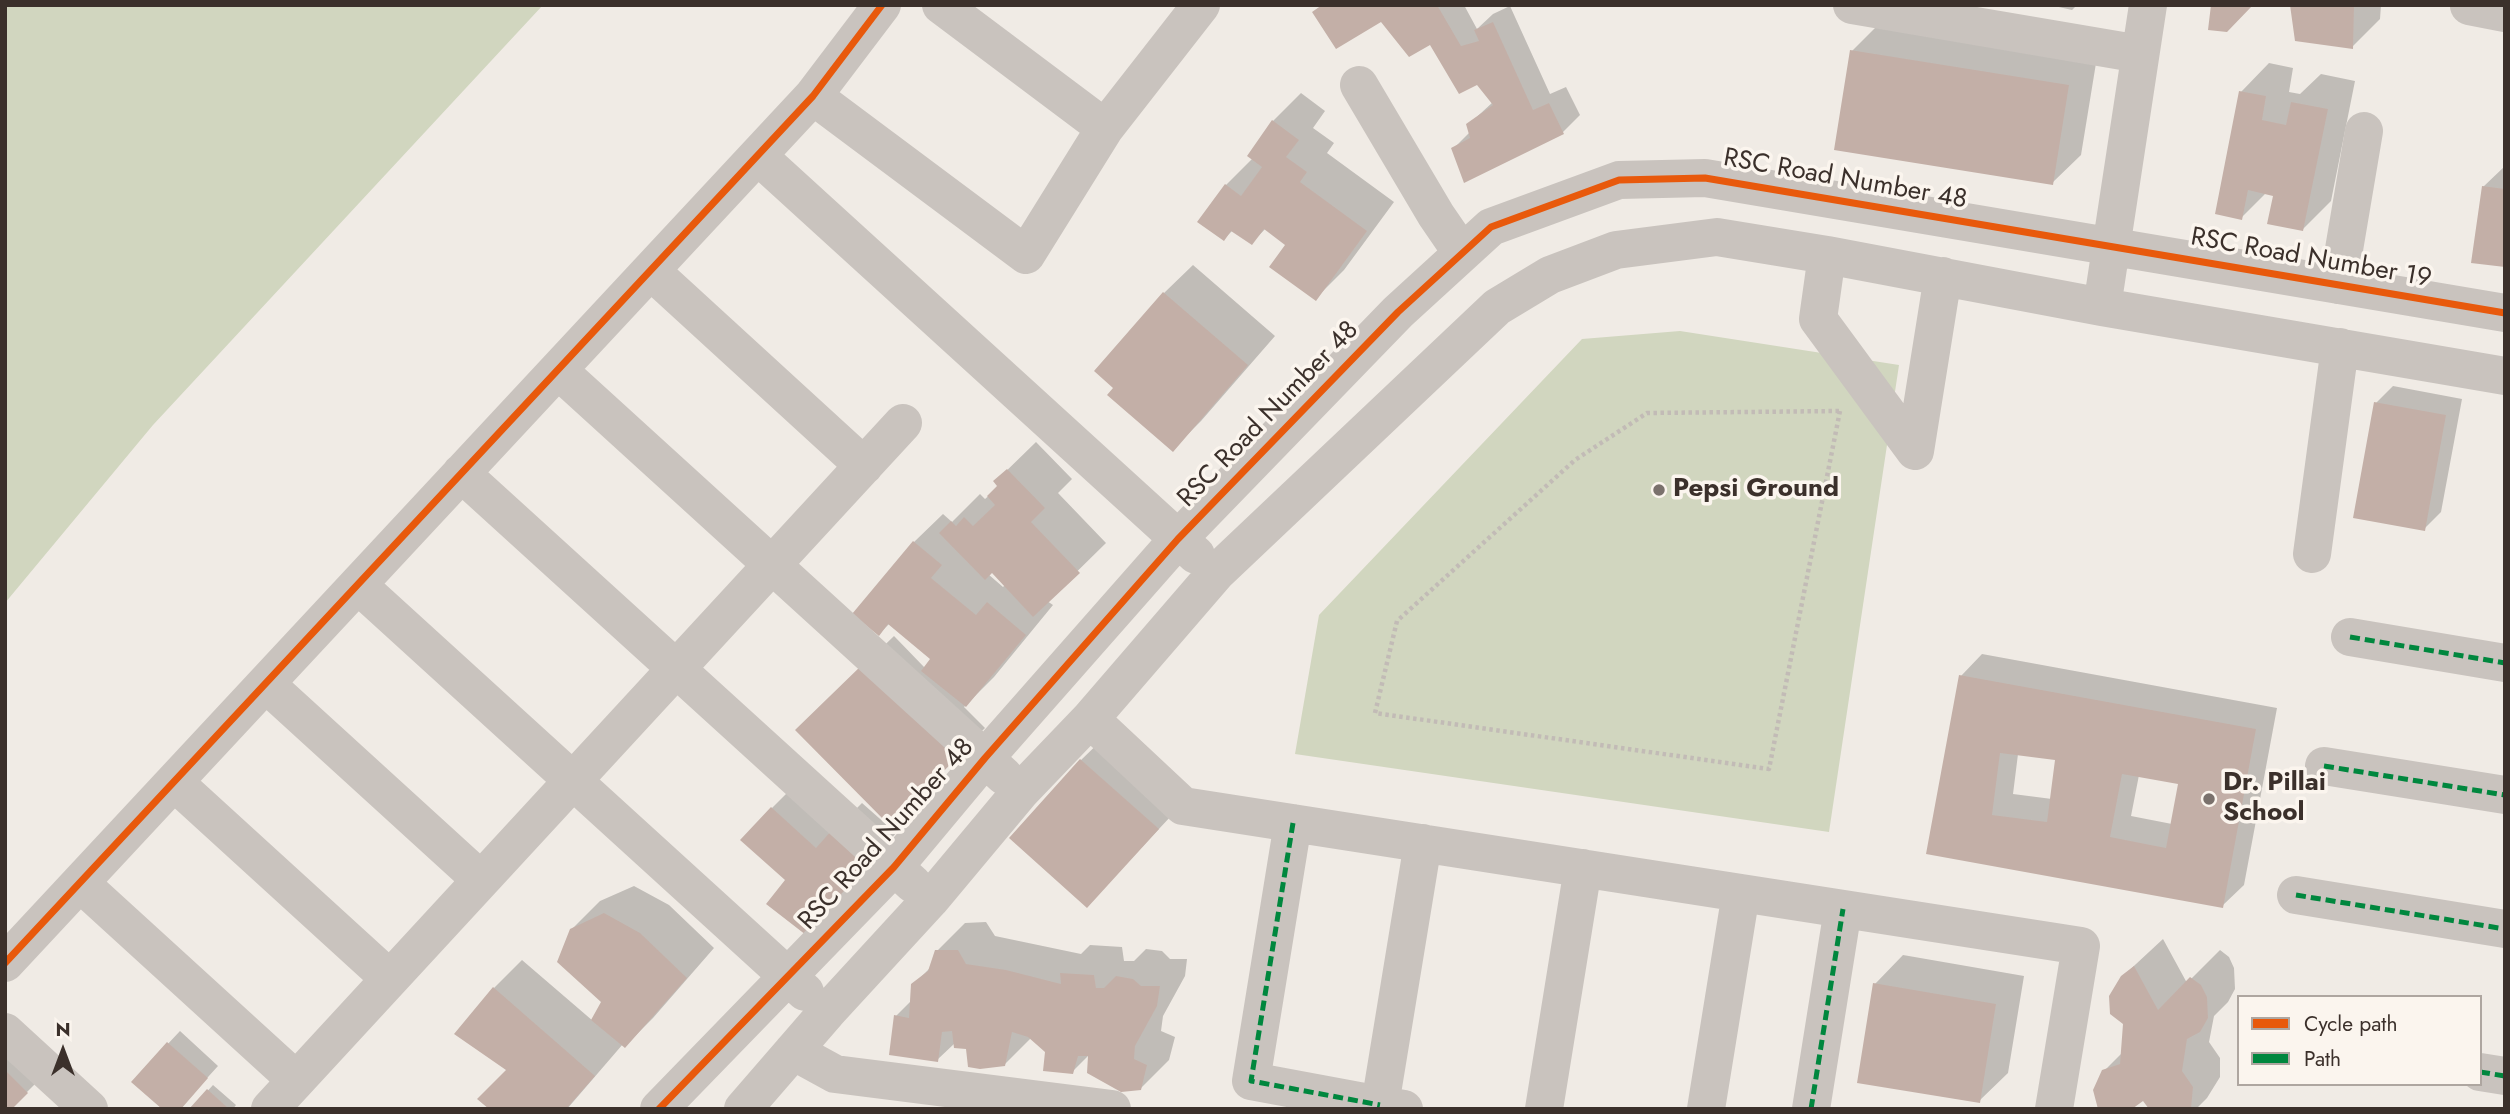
<!DOCTYPE html>
<html>
<head>
<meta charset="utf-8">
<style>
  body { margin:0 }
  #map { position:relative; width:2510px; height:1114px; overflow:hidden; background:#f0ebe5; font-family:Jost,sans-serif }
  canvas { display:block }
  .frame { position:absolute; inset:0; border:7px solid #3b302b; pointer-events:none }
  .legend { position:absolute; left:2237px; top:995px; width:245px; height:91px; box-sizing:border-box; background:#fbf5ee; border:2px solid #aea6a0; margin:0; padding:9px 12px; list-style:none; font-size:21px; color:#3b302b }
  .legend li { display:flex; align-items:center; gap:14px; height:35px }
  .legend b { width:35px; border:2px solid #aea6a0 }
  .north { position:absolute; left:28px; top:1016px; width:70px; height:70px; -webkit-text-stroke:5px #fbf5ee; paint-order:stroke; rotate:0deg; font-size:19px; font-weight:700; line-height:28px; text-align:center; color:#3b302b }
  .north::after { content:''; display:block; margin:auto; width:24px; height:32px; background:#3b302b; clip-path:polygon(50% 0,100% 100%,50% 72%,0 100%) }
</style>
</head>
<body>
<div id="map">
<canvas width="2510" height="1114"></canvas>
<div class="frame"></div>
<ul class="legend">
<li><b style="height:9px;background:#e8590c"></b>Cycle path</li>
<li><b style="height:9px;background:#00873e"></b>Path</li>
</ul>
<div class="north">N</div>
</div>
<script>
const context = document.querySelector('canvas').getContext('2d');
context.lineJoin = 'round';
function paint(path, color) {
  context.fillStyle = color;
  context.fill(path, 'evenodd');
}
function stroke(path, color, width, dash) {
  context.strokeStyle = color;
  context.lineWidth = width;
  context.lineCap = dash ? 'butt' : 'round';
  context.setLineDash(dash || []);
  context.stroke(path);
}
function label(font, color, halo, rows, align = 'center') {
  context.font = font + ' Jost,sans-serif';
  context.lineWidth = 7;
  context.setLineDash([]);
  context.textBaseline = 'middle';
  context.strokeStyle = halo;
  context.fillStyle = color;
  for (const [text, x, y, turn = 0] of rows) {
    context.save();
    context.translate(x, y);
    context.rotate((+turn || 0) * Math.PI / 180);
    context.textAlign = isNaN(turn) ? turn : align;
    if (halo) context.strokeText(text, 0, 0);
    context.fillText(text, 0, 0);
    context.restore();
  }
}
paint(new Path2D(`
  M5,5H543L153,425L5,603Z
  M1680,331L1899,365L1829,832L1295,754L1319,615L1582,339Z`), '#d1d6bf');
paint(new Path2D(`
  M1322,5H1464L1477,29L1493,14L1510,6L1550,94L1566,87L1580,115L1563,132L1453,149L1470,132L1468,125L1493,102L1477,83L1431,43L1382,20Z
  M2050,5H2077L2072,10Z
  M2291,5H2381L2380,19L2352,47Z
  M1880,23L2097,57L2081,155L2052,183L1852,51Z
  M2269,63L2293,68L2289,92L2300,94L2321,74L2355,81L2331,201L2302,230L2275,194L2267,192L2241,218V92Z
  M1301,93L1325,111L1313,128L1334,143L1327,153L1394,202L1344,270L1316,298L1288,244L1266,228L1252,243L1233,230L1224,239L1226,185L1253,158L1273,121Z
  M2505,166V265L2483,187Z
  M1193,265L1275,336L1201,421L1172,450L1164,293Z
  M2393,386L2462,399L2441,512L2424,529L2376,403Z
  M1036,442L1072,479L1058,493L1106,543L1047,601L1053,605L994,677L964,707L985,728L889,823L826,702L894,636L925,668L933,658L890,623L879,634L855,614L914,542L943,514L952,522L980,494L985,499L1000,486L996,481ZM992,571L1005,585L1003,587L988,574Z
  M1982,654L2277,708L2244,885L2222,906L1928,852L1961,676ZM2018,754L2057,758L2052,799L2013,794ZM2139,775L2180,782L2172,824L2131,816Z
  M1110,732L1186,800L1087,906L1081,760Z
  M800,780L844,821L862,803L896,833L834,904L788,879L772,808Z
  M634,886L669,905L714,948L653,1018L625,1046L623,1044L567,1109H492L508,1069L494,988L522,960L593,1021L603,1001L571,930L600,901Z
  M986,922L995,936L1081,954L1090,945L1122,947L1124,961H1134L1146,949L1162,951L1170,959H1187L1185,976L1163,1016L1161,1031L1175,1037L1169,1060L1140,1089L1091,1053L1072,1072L1031,1038L1004,1065L955,1043L937,1060L896,1016L912,1000L913,985L932,966L937,951L965,923Z
  M2163,939L2187,983L2220,950L2229,957L2234,968L2235,989L2228,1002L2214,1016L2209,1042L2220,1058V1077L2207,1098L2196,1109H2151L2143,1098L2104,1071L2123,1052L2125,1024L2122,977Z
  M1903,955L2024,976L2008,1073L1979,1101L1875,984Z
  M180,1031L218,1066L179,1109L133,1081Z
  M5,1047L39,1080L10,1109H5Z
  M213,1085L236,1105L233,1109H191Z`), '#0003');
paint(new Path2D(`
  M1322,5H1437L1461,46L1479,41L1474,30L1493,22L1533,110L1549,103L1564,134L1464,183L1451,148L1470,138L1466,124L1493,105L1477,85L1459,94L1430,45L1409,57L1381,22L1336,49L1312,12Z
  M2211,5H2253L2227,32L2208,30Z
  M2290,5H2354L2353,49L2295,41Z
  M1850,50L2069,85L2053,185L1834,150Z
  M2239,91L2266,96L2262,120L2286,125L2291,102L2328,109L2303,231L2267,224L2273,196L2248,190L2242,220L2215,214Z
  M1272,120L1299,140L1286,157L1307,172L1300,182L1367,231L1316,301L1269,267L1285,245L1264,229L1252,245L1231,231L1224,241L1197,222L1225,184L1241,196L1262,167L1247,156Z
  M2482,186L2505,189V267L2471,263Z
  M1163,292L1248,365L1173,452L1107,395L1113,388L1094,371Z
  M2374,402L2446,415L2425,531L2353,518Z
  M1007,469L1045,508L1031,522L1080,573L1033,617L992,573L985,580L939,533L951,521L956,526L964,517L973,526L995,505L987,496L997,486L993,481Z
  M913,541L942,565L931,578L976,615L987,602L1026,635L966,707L921,671L930,659L888,624L879,636L852,614Z
  M864,663L958,757L889,825L795,730Z
  M1959,675L2256,729L2223,908L1926,854ZM2000,753L2055,760L2047,822L1992,815ZM2122,774L2178,784L2166,848L2110,837Z
  M1080,759L1159,829L1087,908L1009,838Z
  M771,807L816,848L832,830L869,862L806,935L766,904L785,880L740,840Z
  M604,913L640,933L687,978L625,1048L591,1020L601,1002L557,962L570,929Z
  M935,950H958L966,964L1006,970L1061,984L1060,973L1094,975L1096,988H1104L1116,976L1133,979L1141,986H1160L1157,1006L1135,1046L1134,1059L1147,1065L1141,1090L1121,1092L1087,1073L1088,1056H1078L1073,1074L1043,1071L1045,1052L1028,1037L1012,1032L1005,1066L980,1069L968,1067L966,1049L954,1048L952,1031L942,1032L938,1062L889,1055L894,1015L909,1018L911,984L928,971Z
  M2134,966L2158,1010L2190,977L2201,985L2207,997L2208,1018L2200,1032L2187,1039L2182,1071L2193,1087L2191,1109H2149L2143,1101L2132,1109H2098L2093,1090L2102,1070L2120,1064L2123,1024L2110,1014L2109,996L2121,976Z
  M1873,983L1996,1004L1980,1103L1857,1083Z
  M493,987L595,1076L566,1109H489L477,1099L506,1070L454,1034Z
  M167,1042L208,1078L181,1109H162L131,1082Z
  M5,1070L28,1093L12,1109H5Z
  M207,1089L229,1109H189Z`), '#c3afa7');
stroke(new Path2D(`
  M1840,411L1769,769L1375,713L1397,621L1575,460L1647,413Z`), '#c2bbb6', 4.5, [3.5, 3.5]);
stroke(new Path2D(`
  M941,5L1105,128
  M1852,5L2140,54
  M2469,6L2505,13
  M1359,85L1436,215L1462,253
  M813,96L1026,255L1105,128L1201,5
  M758,156L1196,555
  M1827,255L1818,319L1915,451L1943,276
  M651,271L864,466
  M2338,285L2364,131
  M2102,307L2148,5
  M558,370L1004,776
  M461,473L913,884
  M2312,554L2340,347
  M358,585L805,992
  M2350,637L2505,663
  M266,684L481,880
  M1090,719L1183,806L2081,946L2054,1109
  M2324,766L2505,795
  M174,782L390,979
  M1293,823L1251,1081L1380,1105
  M80,883L296,1080
  M2296,895L2505,929
  M5,963L813,96L882,5
  M5,1032L89,1109
  M793,1051L835,1074L1112,1109
  M2480,1072L2505,1076
  M270,1109L903,423
  M659,1109L894,867L985,758L1178,539L1398,312L1491,227L1619,180L1705,178L2505,313
  M743,1109L827,1012L930,900L1021,791L1090,719L1216,573L1497,307L1550,275L1616,250L1717,237L1827,255L2102,307L2505,376
  M1404,1109L1380,1105L1423,843
  M1544,1109L1583,868
  M1706,1109L1741,893
  M1811,1109L1843,909`), '#c9c3be', 38);
stroke(new Path2D(`
  M2350,637L2505,663
  M2324,766L2505,795
  M1293,823L1251,1081L1380,1105
  M2296,895L2505,929
  M2480,1072L2505,1076
  M1811,1109L1843,909`), '#00873e', 5, [10, 5]);
stroke(new Path2D(`
  M5,963L813,96L882,5
  M659,1109L894,867L985,758L1178,539L1398,312L1491,227L1619,180L1705,178L2505,313`), '#e8590c', 7);
for (const [x, y, r, color] of [
  [1659,490,7,"#7a716c"],
  [2209,799,7,"#7a716c"]
]) {
  const dot = new Path2D();
  dot.arc(x, y, r, 0, 2 * Math.PI);
  context.fillStyle = color;
  context.fill(dot);
  stroke(dot, '#fbf5ee', 2.5);
}
label('26px', '#3b302b', '#fbf5ee', [
  ["RSC Road Number 48",1845,180,10],
  ["RSC Road Number 19",2311,259,10],
  ["RSC Road Number 48",1269,415,-46],
  ["RSC Road Number 48",887,835,-48]
]);
label('bold 26px', '#3b302b', '#fbf5ee', [
  ["Pepsi Ground",1673,490],
  ["Dr. Pillai",2223,784],
  ["School",2223,814]
], 'left');
</script>
</body>
</html>
